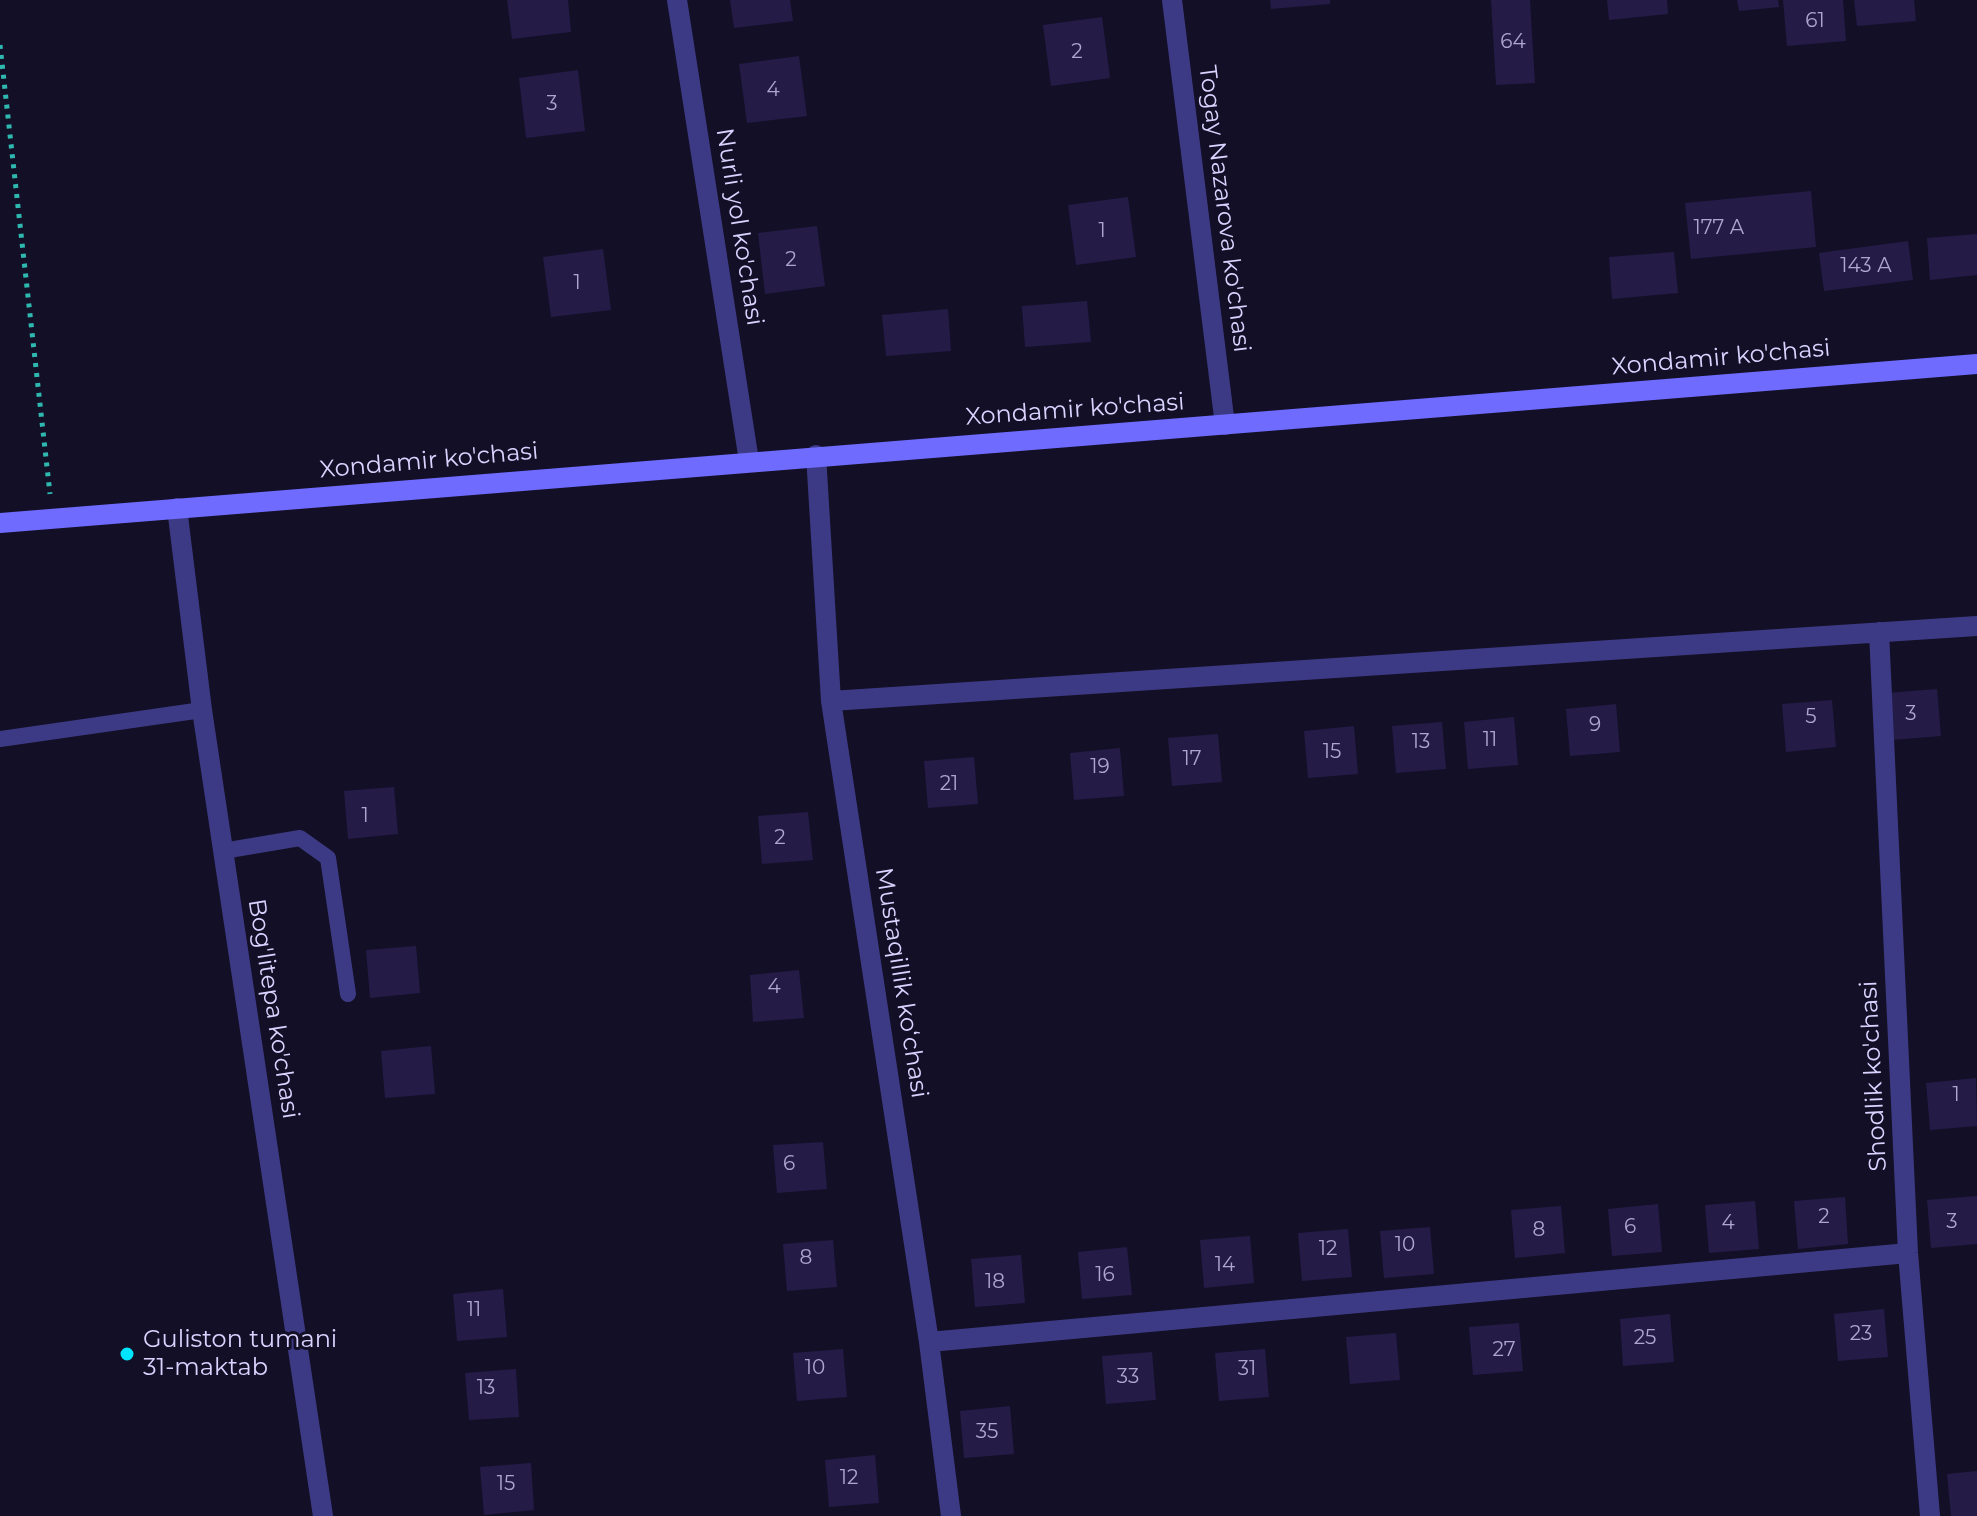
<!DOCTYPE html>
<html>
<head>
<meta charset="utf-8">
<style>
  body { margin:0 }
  canvas { display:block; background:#130f26 }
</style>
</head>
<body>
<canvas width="1977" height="1516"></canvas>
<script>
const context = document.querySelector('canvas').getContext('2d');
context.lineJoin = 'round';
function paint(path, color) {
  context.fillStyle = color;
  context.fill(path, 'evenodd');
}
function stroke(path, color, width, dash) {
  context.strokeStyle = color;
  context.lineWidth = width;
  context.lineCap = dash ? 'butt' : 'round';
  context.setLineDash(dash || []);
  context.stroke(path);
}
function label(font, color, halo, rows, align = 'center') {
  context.font = font + ' Montserrat,sans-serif';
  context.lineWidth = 6;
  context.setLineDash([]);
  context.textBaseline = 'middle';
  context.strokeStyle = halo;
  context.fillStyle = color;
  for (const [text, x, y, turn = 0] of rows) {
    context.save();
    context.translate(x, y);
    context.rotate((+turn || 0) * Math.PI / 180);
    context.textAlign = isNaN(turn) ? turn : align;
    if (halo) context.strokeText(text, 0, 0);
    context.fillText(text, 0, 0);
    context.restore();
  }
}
paint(new Path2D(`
  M507,0H568L571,32L512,39Z
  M730,0H790L793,21L734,28Z
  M1270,0H1330V4L1271,9Z
  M1491,0H1530L1535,83L1496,85Z
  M1607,0H1667L1668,14L1609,20Z
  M1737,0H1778L1779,7L1739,11Z
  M1783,0H1843L1846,41L1787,46Z
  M1854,0H1914L1916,21L1857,26Z
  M1102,17L1110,78L1051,86L1043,25Z
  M799,56L807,116L747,123L739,64Z
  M578,70L585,131L526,138L519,78Z
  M1811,191L1816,247L1691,259L1685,203Z
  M1128,197L1136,257L1076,265L1068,205Z
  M817,226L825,286L765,294L758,233Z
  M1977,234V275L1930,280L1927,238Z
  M1908,241L1913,280L1824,291L1819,253Z
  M603,249L611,310L551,317L543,257Z
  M1674,252L1678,293L1612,299L1609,257Z
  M1087,301L1091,342L1025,347L1022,306Z
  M948,309L951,351L886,356L882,315Z
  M1937,689L1941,736L1891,740L1887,693Z
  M1832,700L1836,747L1786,752L1782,704Z
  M1616,704L1620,752L1570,756L1566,709Z
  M1514,717L1518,765L1468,769L1464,722Z
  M1442,722L1446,769L1396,773L1392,726Z
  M1354,726L1358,774L1308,778L1304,731Z
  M1218,734L1222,782L1172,786L1168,738Z
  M1120,748L1124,796L1074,800L1070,753Z
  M974,757L978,804L928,808L924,761Z
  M394,787L398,834L348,839L344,791Z
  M808,812L813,860L762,864L758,816Z
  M416,946L420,993L370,998L366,950Z
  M799,970L804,1018L753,1022L750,975Z
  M431,1046L435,1094L385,1098L381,1051Z
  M1976,1078L1977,1126L1930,1130L1926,1083Z
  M823,1142L827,1189L777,1193L773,1145Z
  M1977,1196V1244L1931,1248L1927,1200Z
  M1845,1197L1848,1244L1798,1249L1794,1201Z
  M1755,1201L1759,1249L1709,1253L1705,1205Z
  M1658,1204L1662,1252L1612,1256L1608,1209Z
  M1561,1206L1565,1253L1515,1258L1511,1210Z
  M1430,1227L1434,1274L1384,1278L1380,1231Z
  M1348,1229L1352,1277L1302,1281L1298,1233Z
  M1250,1236L1254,1283L1204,1288L1200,1240Z
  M833,1240L837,1287L787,1291L783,1244Z
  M1127,1247L1132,1295L1082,1299L1078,1252Z
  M1021,1255L1025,1303L975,1307L971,1259Z
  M503,1289L507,1337L457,1341L453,1294Z
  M1884,1309L1888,1357L1838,1361L1834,1314Z
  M1670,1314L1674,1362L1623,1366L1620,1319Z
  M1519,1323L1523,1371L1473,1375L1469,1327Z
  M1396,1333L1400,1380L1350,1384L1346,1337Z
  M843,1349L847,1397L797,1401L793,1353Z
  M1265,1349L1269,1397L1219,1401L1215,1353Z
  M1152,1352L1156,1400L1106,1404L1102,1356Z
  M516,1369L519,1417L469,1420L465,1373Z
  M1010,1406L1014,1454L964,1458L960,1411Z
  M875,1455L879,1503L829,1507L825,1460Z
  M531,1463L534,1510L484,1515L480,1467Z
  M1977,1471V1516H1951L1947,1474Z`), '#241b47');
stroke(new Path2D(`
  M0,45L50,494`), '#2fb8b0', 5, [4, 6]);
stroke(new Path2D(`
  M0,739L202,710
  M223,851L300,838L328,858L348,994`), '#3d3a85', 16);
stroke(new Path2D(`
  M677,0L749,461
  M1172,0L1225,425
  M816,455L831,701L929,1342L951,1516
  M177,508L202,710L323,1516
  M1879,632L1908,1253L1930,1516
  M831,701L1977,626
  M929,1342L1908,1253`), '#3d3a85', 20);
stroke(new Path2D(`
  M0,523L1977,364`), '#6f6bff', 20);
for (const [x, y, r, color] of [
  [127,1354,8,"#00e5ff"]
]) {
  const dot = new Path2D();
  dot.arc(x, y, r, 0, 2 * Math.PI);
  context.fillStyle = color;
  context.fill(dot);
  stroke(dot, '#130f26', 3);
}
label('20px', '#aca6d1', null, [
  ["61",1815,21],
  ["64",1513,42],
  ["2",1077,52],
  ["4",773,90],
  ["3",552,104],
  ["177 А",1719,228],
  ["1",1102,231],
  ["2",791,260],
  ["143 А",1866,266],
  ["1",577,283],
  ["3",1911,714],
  ["5",1811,717],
  ["9",1595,725],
  ["11",1490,740],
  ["13",1421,742],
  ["15",1332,752],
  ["17",1192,759],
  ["19",1100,767],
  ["21",949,784],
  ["1",365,816],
  ["2",780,838],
  ["4",774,987],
  ["1",1956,1095],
  ["6",789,1164],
  ["2",1824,1217],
  ["3",1952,1222],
  ["4",1728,1223],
  ["6",1630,1227],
  ["8",1539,1230],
  ["10",1405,1245],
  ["12",1328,1249],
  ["8",806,1258],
  ["14",1225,1265],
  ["16",1105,1275],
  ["18",995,1282],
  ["11",474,1310],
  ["23",1861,1334],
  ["25",1645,1338],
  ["27",1504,1350],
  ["10",815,1368],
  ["31",1247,1369],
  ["33",1128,1377],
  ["13",486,1388],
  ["35",987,1432],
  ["12",849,1478],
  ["15",506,1484]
]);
label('24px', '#d9d4ff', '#130f26', [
  ["Togay Nazarova ko'chasi",1224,209,83],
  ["Nurli yol ko'chasi",739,227,81],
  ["Xondamir ko'chasi",1721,358,-5],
  ["Xondamir ko'chasi",1075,410,-4],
  ["Xondamir ko'chasi",429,461,-5],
  ["Mustaqillik koʻchasi",901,983,81],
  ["Bog'litepa ko'chasi",273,1009,81],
  ["Shodlik ko'chasi",1874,1076,-93]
]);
label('24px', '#d9d4ff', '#130f26', [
  ["Guliston tumani",143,1340],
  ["31-maktab",143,1368]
], 'left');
</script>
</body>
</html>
